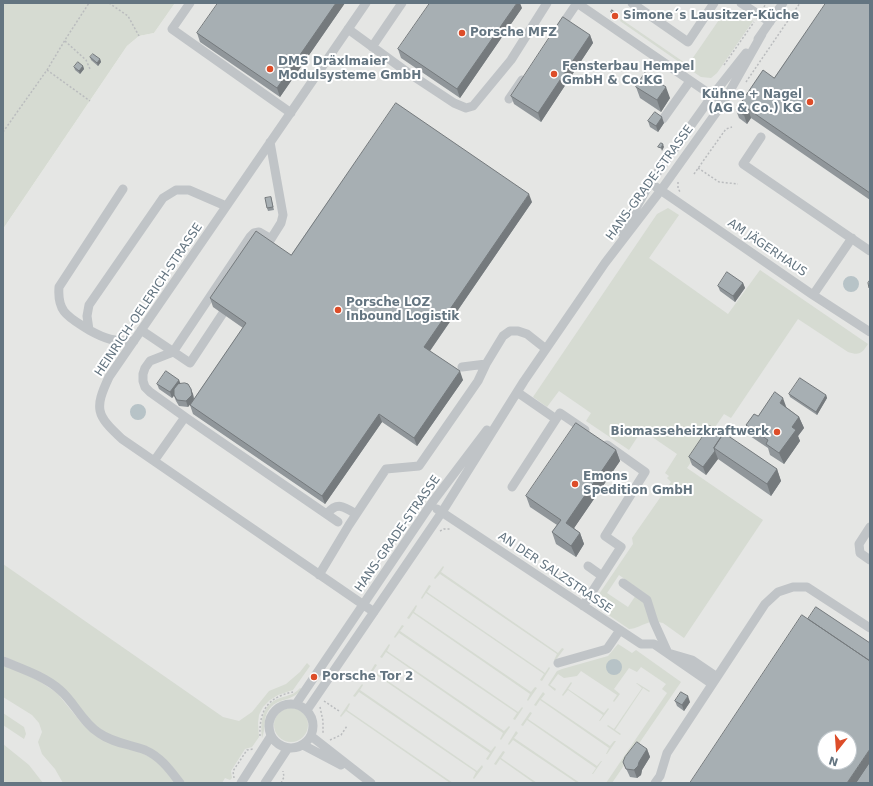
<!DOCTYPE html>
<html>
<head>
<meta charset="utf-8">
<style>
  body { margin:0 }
  #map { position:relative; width:873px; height:786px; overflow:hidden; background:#f5f5f1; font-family:"DejaVu Sans",sans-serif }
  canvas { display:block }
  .frame { position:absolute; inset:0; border:4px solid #647581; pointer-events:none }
  .north { position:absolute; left:817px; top:730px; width:40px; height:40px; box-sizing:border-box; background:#fff; border:1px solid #c1c8cd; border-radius:50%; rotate:197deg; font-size:11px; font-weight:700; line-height:16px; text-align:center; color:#647581 }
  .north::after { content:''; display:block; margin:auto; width:14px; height:18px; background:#dd4d29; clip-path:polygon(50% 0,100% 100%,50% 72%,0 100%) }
</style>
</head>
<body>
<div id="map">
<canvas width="873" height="786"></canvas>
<div class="frame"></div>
<div class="north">N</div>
</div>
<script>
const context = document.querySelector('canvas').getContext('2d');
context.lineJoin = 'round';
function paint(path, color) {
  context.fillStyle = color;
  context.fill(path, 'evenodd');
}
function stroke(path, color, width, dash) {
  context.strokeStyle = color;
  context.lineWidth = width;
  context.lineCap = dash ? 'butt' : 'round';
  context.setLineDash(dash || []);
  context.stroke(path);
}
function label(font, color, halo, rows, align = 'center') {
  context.font = font + ' "DejaVu Sans",sans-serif';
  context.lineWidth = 4;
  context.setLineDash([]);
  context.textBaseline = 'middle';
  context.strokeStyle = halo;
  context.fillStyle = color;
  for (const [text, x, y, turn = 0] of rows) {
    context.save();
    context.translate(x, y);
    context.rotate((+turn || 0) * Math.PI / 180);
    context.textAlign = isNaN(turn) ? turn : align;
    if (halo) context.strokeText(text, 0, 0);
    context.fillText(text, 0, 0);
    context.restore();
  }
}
paint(new Path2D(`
  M175,3H870V783H3V229L127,46L139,36L154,33ZM825,738H849V762H825Z`), '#e5e6e4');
paint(new Path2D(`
  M3,3H175L154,33L139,36L127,46L3,229Z
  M740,11L753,21L717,73L711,78L701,77L695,73L620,21L621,19L688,65L723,14Z
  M668,208L679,215L649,258L728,314L760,270L868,344C862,353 860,356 848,352L798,319L731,418L724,414L687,468L763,520L684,638L663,623L658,622L650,597L619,575L607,593L628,607L636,595L645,602L650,622C643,624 636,629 629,629L597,607L595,603V600L633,544L632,538L671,482L667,478L669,476L665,473L677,454L642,430L629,450L586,421L591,413L559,391L547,407L533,397L657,214Z
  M3,564L223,717L239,721L252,712L269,691L286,684L300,672L307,663L310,666L293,690L278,695L270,700L263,707L259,715L258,723L259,737L252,747L245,749L231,771L232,778L230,780L225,778L222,783H185L171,765L110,735L95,726L43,674L3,656Z
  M443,566L444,567L441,572L558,653L562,648L564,649L555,661L554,660L557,654L440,574L435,579L434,578Z
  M429,585L431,586L427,592L545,673L549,667L550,668L542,681L540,680L544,674L426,593L422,599L421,598Z
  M416,605L417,606L414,612L531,692L535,687L537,688L528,701L527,700L530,694L413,613L409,619L407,618Z
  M402,625L404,626L400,631L518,712L522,707L523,708L515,720L513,719L517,713L399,633L395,638L394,637Z
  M389,644L390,645L387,651L504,731L509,726L510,727L501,740L500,739L503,733L386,652L382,658L380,657Z
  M618,644L632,653L636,650L681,682L612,783H606L667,693L662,689L666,684L641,667L637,672L629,668L614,689L620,694L614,702L613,701L617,695L581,671L577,676L564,678L558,674L550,685L556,689L555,691L548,685L557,671L562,669L608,656Z
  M3,664L39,681L57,693L84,726L152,758L159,763L176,783H63L55,769L42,754L38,742L42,732L39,723L32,715L3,697Z
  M375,664L377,665L373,671L491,751L495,746L496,747L488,760L486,759L490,753L372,672L368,678L367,677Z
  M571,682L572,683L568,689L604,713L608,708L609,709L600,721H599L603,715L568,690L563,696L562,695Z
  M636,683H637L650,691L649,692L643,688L615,730L621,734L620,735L607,726L608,725L614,729L642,688Z
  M362,684L363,685L360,690L477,771L482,765L483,767L474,779L473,778L476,772L359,692L355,697L353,696Z
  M300,688L302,689C291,703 278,696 268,711C263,719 266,729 262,738C260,721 262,704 280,698C289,695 294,695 300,688Z
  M543,692L545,694L541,699L610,746L614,741H616L607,754H606L609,748L540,700L536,706L534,705Z
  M349,703L350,704L347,710L453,783H450L346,711L341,717L340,716Z
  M274 725a17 17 0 1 1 34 0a17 17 0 1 1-34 0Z
  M530,712L532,713L528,719L597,766L601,761H602L593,774H592L596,768L527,720L523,726L521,725Z
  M3,713L24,727L26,734L24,739L3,725Z
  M516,731L518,733L514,738L580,783H577L513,740L509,745L508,744Z
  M3,744L29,765L43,783H3Z
  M503,751L505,752L501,758L537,783H534L500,759L496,765L494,764Z`), '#d6dbd2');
paint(new Path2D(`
  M843 284a8 8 0 1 1 16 0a8 8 0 1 1-16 0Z
  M130 412a8 8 0 1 1 16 0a8 8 0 1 1-16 0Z
  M606 667a8 8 0 1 1 16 0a8 8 0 1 1-16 0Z`), '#b7c3c7');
stroke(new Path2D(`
  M109,3L128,16L139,36
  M764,7L766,3
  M65,41L86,60L90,69
  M724,65L754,22
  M47,70L90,101
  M746,82L800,3
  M3,132L47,70L65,40L89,3
  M698,168L719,182L738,184
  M694,174L723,133L726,129L732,127
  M678,182V188L680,192
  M440,531L444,529H450
  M324,701L339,711
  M320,707L323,721V734
  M260,736C259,710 268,697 293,692
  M330,740L341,735L347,726
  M234,778L233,771L247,750L253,749
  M281,783L284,777L283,771`), '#babcbe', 1.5, [2, 2]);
stroke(new Path2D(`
  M190,3L172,29L291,113
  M366,3L109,377C94,409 96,415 122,439L374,612
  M577,3L717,99
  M632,3L688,42L714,3
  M741,3L770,22
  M560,28L577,3
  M348,29L407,72L454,103L466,108L473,106L511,60L547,3
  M758,39L783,3
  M372,47L402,3
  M509,99L522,80
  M663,119L690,81
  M761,137L743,164L870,251
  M656,187L813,295L870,332
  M622,233L650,183L712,96L746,53
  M264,250L281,223L283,215L270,142
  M813,295L852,238
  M89,330C69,317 57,313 59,287L123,189
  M141,330L190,363L229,304
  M134,341C113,341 107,340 89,330L87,316L89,305L163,198L176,190H189L226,206
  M462,367L486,364
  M517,392L556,419
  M185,417L150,392L145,387L143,381V374L145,368L150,361L173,352L250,237L254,233L259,232L271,239
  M154,461L185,417L338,522
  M512,487L560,413L585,430
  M437,509L641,644H654L712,684
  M327,514C337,501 345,507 356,514
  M870,527L859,544L860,553L870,560
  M588,566L602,576
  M319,575L349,525L386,469L419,466L478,381L486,364L503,336L510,331H518L527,334L546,349
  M623,583L647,600L654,622L668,653L692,660L717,677
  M583,606L621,547L605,536L645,472L607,445
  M3,661C22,669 44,676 60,690C75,703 82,722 99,733C113,743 129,744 145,750C161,757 170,770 180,783
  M558,663L607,649L620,630
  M269 726a22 22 0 1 1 44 0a22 22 0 1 1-44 0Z
  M296,704L431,504L487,430
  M307,710L442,512L524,381L605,263L661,190L723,103L762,34
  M311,736L371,783
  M303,745L341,765
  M241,783L271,736
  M265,783L288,748
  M655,783L660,776L667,753L765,604L778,592L793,587H807L870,628`), '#c0c4c7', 9);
paint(new Path2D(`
  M345,3L280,97L200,42L197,33Z
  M870,3V200L751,118L747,124L739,118L736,110L774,78Z
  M522,8L460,98L401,58L398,49Z
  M611,12L617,14L618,17L617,19L612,15Z
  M590,35L593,43L541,122L514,104L511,96Z
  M90,57L100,59L101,62L98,66L91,60Z
  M83,66L84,69L80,74L75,70L74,67Z
  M636,87L670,98L661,112L640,98Z
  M648,121L664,123L658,132L650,127Z
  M271,197L274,210L268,211L267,208Z
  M532,202L430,351L463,380L417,446L382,422L325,504L193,414L190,405V404L188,407L179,406L176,401L174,396L172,398L159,389L157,384L179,380L180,384L193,394L194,399L243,328L213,307L210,298L291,255Z
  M743,283L745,288L735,302L720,291L718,286Z
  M789,394L826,395L827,398L817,415L790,397Z
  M786,407L799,417L804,428L798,436L800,441L784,464L770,455L768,448L750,436L746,425L758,416Z
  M723,434L777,469L781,481L771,496L718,459L706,475L692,465L689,457Z
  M616,450L620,461L574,528L580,533L584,544L576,557L556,544L552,532L557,525L530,507L526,496Z
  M675,701L690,702L684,711L677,706Z
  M647,749L650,757L642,770L641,775L637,778L630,777L623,762Z`), '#90969a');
paint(new Path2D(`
  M336,3H345L280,97L277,88Z
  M517,3H520L522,8L460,98L457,89Z
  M617,14L618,17L617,19L616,16Z
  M590,35L593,43L541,122L538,113Z
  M100,59L101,62L98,66L97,63Z
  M83,66L84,69L80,74L79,71Z
  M666,87L670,98L661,112L657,100Z
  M748,109L751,118L747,124L744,115Z
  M662,117L664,123L658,132L656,126Z
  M663,144L664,147L662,151L661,148Z
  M529,194L532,202L427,355L424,347Z
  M743,283L745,288L735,302L733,296Z
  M460,371L463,380L417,446L414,438Z
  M179,380L181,385L172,398L170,392Z
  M191,389L193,394L194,400L188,407L186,401Z
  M826,395L827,398L817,415L816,412Z
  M783,398L787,409L780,403Z
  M379,414L382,422L325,504L322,496Z
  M799,417L804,428L798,436L800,441L784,464L779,453L792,427Z
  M616,450L620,461L570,534L566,523Z
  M715,451L718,459L706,475L703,467Z
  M777,469L781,481L771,496L767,484Z
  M580,533L584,544L576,557L571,546Z
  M688,696L690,702L684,711L682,705Z
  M647,749L650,757L642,770L641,775L637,778L634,770Z
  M870,749V766L859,783H847Z`), '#757a7d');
const building = new Path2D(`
  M218,3H336L277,88L197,33Z
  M430,3H517L457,89L398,49Z
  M826,3H870V193L748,109L744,115L736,110L763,70L774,78Z
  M612,10L617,14L616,16L611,12Z
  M563,17L590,35L538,113L511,96Z
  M93,54L100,59L97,63L90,57Z
  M78,62L83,66L79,71L74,67Z
  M645,73L666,87L657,100L636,87Z
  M396,103L529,194L424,347L460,371L414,438L379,414L322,496L190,405L246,323L210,298L256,231L291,255Z
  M655,112L662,117L656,126L648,121Z
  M661,143L663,144L661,148L658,147Z
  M271,197L273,207L267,208L265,198Z
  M727,272L743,283L733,296L718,286Z
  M870,280V289L869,288L868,283Z
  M166,371L179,380L170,392L157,384Z
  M800,378L826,395L816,412L789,394Z
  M185,383L188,384L191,389L192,395L186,401L177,400L174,395V389L178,384Z
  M775,392L783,398L780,403L799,417L792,427L796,430L779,453L766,444L768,440L746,425L754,414L758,416Z
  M576,423L616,450L566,523L580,533L571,546L552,532L561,520L526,496Z
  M710,426L723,434L714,448L715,451L703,467L689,457Z
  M724,433L777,469L767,484L714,448Z
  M816,607L870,643V661L808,619Z
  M802,615L870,661V749L847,783H690ZM825,738H849V762H825Z
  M681,692L688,696L682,705L675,701Z
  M637,742L647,749L639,762L638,766L634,770L626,769L623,762L625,757Z
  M870,762V783H856Z`);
paint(building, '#a7afb3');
stroke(building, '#757a7d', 1);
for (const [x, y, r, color] of [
  [615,16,4,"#dd4d29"],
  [462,33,4,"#dd4d29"],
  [270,69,4,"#dd4d29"],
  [554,74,4,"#dd4d29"],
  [810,102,4,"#dd4d29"],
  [338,310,4,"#dd4d29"],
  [777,432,4,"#dd4d29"],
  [575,484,4,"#dd4d29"],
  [314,677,4,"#dd4d29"]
]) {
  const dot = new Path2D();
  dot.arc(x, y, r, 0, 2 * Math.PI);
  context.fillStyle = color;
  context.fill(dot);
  stroke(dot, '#fff', 1.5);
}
label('bold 12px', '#647581', '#fff', [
  ["Simone´s Lausitzer-Küche",623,16],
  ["Porsche MFZ",470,33],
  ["DMS Dräxlmaier",278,62],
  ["Modulsysteme GmbH",278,76],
  ["Fensterbau Hempel",562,67],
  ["GmbH & Co.KG",562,81],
  ["Kühne + Nagel",802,95,"right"],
  ["(AG & Co.) KG",802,109,"right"],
  ["Porsche LOZ",346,303],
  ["Inbound Logistik",346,317],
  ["Biomasseheizkraftwerk",769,432,"right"],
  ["Emons",583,477],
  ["Spedition GmbH",583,491],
  ["Porsche Tor 2",322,677]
], 'left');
label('12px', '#647581', '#fff', [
  ["HANS-GRADE-STRASSE",650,183,-54],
  ["AM JÄGERHAUS",767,248,34],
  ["HEINRICH-OELERICH-STRASSE",149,300,-56],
  ["HANS-GRADE-STRASSE",398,534,-55],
  ["AN DER SALZSTRASSE",555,573,34]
]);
</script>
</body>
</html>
